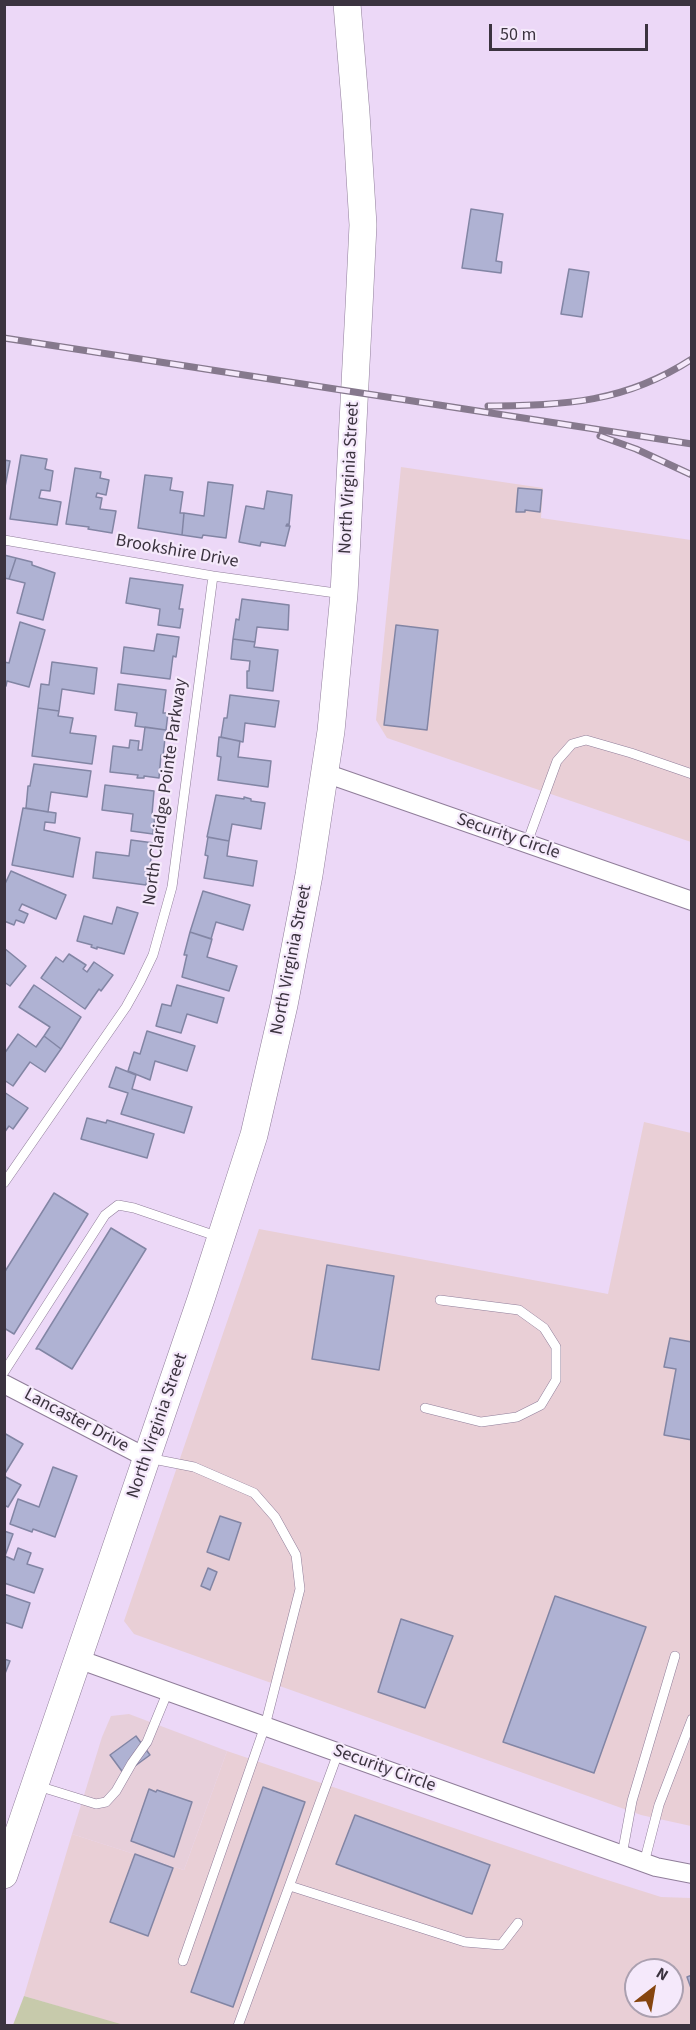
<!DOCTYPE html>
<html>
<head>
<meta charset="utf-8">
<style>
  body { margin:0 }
  #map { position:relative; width:696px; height:2030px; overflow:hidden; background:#ecd8f7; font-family:"Source Sans 3",sans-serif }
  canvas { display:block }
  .frame { position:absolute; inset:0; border:6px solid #3b333f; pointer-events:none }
  .north { position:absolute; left:624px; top:1958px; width:60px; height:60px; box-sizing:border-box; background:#f5e9fb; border:2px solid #aba0b0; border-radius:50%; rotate:31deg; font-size:16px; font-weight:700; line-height:24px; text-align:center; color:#3b333f }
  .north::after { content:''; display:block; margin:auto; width:21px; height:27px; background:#86450f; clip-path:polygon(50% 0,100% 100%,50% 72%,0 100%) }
  .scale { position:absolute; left:489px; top:24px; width:159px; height:27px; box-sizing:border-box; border:3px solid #3b333f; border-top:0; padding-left:8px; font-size:18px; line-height:21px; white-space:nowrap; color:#3b333f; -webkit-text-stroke:4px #f5e9fb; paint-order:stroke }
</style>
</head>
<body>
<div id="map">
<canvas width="696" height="2030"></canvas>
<div class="frame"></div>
<div class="north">N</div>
<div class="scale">50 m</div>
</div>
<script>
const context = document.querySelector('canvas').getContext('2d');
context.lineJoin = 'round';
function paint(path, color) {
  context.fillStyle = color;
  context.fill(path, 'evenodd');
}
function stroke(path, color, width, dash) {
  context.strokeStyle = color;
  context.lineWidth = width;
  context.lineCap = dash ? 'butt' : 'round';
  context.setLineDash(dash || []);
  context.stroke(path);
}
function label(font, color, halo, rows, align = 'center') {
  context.font = font + ' "Source Sans 3",sans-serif';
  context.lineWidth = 4.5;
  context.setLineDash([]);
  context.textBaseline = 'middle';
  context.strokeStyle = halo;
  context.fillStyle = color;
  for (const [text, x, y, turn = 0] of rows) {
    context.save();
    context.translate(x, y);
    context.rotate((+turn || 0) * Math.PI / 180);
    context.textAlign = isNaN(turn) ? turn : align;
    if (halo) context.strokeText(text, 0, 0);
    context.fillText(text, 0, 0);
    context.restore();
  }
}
paint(new Path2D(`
  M129,1714L227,1751L184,1870L72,1834L102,1737L111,1716Z`), '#e7cfda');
paint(new Path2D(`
  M401,467L543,488L541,518L691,540V842L387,738L376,720Z
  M644,1122L691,1133V1826L641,1815L134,1634L124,1621L259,1229L608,1294Z
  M227,1751L601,1878L661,1897L691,1898V2025L124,2026L24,1996L72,1834L184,1870ZM636,1970H672V2006H636Z`), '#e9cfd6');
paint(new Path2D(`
  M24,1996L124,2025H13Z`), '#c7caab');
const building = new Path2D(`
  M471,209L503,214L496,261L502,262L501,273L462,268Z
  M569,269L589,272L582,317L561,314Z
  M21,455L47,459L45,469L53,471L50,491L41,490L39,498L61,502L57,525L10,519Z
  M4,460L10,461L4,492Z
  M75,468L101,472L100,478L109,480L106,495L97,493L96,497L102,498L100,509L116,511L112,533L88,529L89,527L66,524Z
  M145,475L172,478L170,490L183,492L180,513H184L182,535L138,528Z
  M208,482L233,485L226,538L203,535L202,538L182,535L184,513L204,516Z
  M518,488L542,490L540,512L525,510V512H516Z
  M267,491L292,495L289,525L287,524L286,526H290L285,546L261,542L260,546L239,542L246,506L264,509Z
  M4,555L16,558L9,579L4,578Z
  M16,558L32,562V565L55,573L43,620L17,613L25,583L9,579Z
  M130,578L183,585L179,609H183L180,628L158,625L160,609L126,603Z
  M242,599L289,605L288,630L257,627L255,642L233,639L236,619L239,620Z
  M20,622L45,630L29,687L7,681L6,686L4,685V662L9,663Z
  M396,625L438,630L427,730L384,725Z
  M157,634L179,637L176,657L173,656L170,679L121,673L124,647L154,651Z
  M233,639L255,642L254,647L278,650L273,691L247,688V671H249L250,661L231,659Z
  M52,662L97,668L94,694L62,689L59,711L38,708L41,684L49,685Z
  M118,684L166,690L163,713H168L166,730L135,726L137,713L115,710Z
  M230,695L279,701L275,727L245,723L243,742L221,737L224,718H227Z
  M38,708L59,711L58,716L73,718L70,733L96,736L92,764L32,756Z
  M145,727L166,730L163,756L161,755L159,778L144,776V778H137L138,775L110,772L113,746L129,748L130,740L139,741L138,750H142Z
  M219,737L240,741L238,757L271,761L268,787L218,780L221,757L217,756Z
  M34,764L91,771L87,797L51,792L48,812L26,808L28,786H30Z
  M105,785L154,791L152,814H155L153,834L131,831L133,814L102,810Z
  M216,795L244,799V797L251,799V801L265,803L261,829L232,824L229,841L207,837Z
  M23,808L56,813L55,823L45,822L44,830L80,838L73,877L12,865Z
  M208,837L229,841L227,856L257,861L253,886L204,878L208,856L205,855Z
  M131,840L154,843L146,885L93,878L96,852L129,856Z
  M11,871L66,895L56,919L22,904L19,910L28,914L24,923L16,920L14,925L4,921V886Z
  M203,891L250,905L243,930L216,922L211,939L190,932Z
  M117,907L138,913L124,954L97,947V949L91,947L92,945L77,941L84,916L112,924Z
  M190,932L212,939L207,957L237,966L229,991L182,977L186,959L187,955H184Z
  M4,948L26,966L10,986L4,982Z
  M69,954L86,965L83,969L87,972L94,962L113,975L101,991L99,989L85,1009L41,978L56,957L63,962Z
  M34,985L81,1017L61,1049L44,1036L50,1027L19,1007Z
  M177,985L224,998L217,1023L187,1014L181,1033L156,1026L162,1004L171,1006Z
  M147,1031L195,1046L187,1071L155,1061L150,1080L128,1071L134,1052L140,1054Z
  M18,1034L36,1047L44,1036L61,1049L45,1072L30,1062L13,1086L4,1080V1054Z
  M116,1067L136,1075L132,1089L192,1107L184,1133L121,1114L128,1093L109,1087Z
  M4,1092L28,1108L13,1129L9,1126L4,1133Z
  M87,1118L106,1123L107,1120L154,1134L147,1158L81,1139Z
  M54,1193L88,1214L14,1334L4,1328V1273Z
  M111,1228L146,1249L72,1369L39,1349H36Z
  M327,1265L394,1276L379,1370L312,1359Z
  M670,1338L692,1342V1440L664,1435L676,1369L664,1367Z
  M4,1433L23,1444L4,1475Z
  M53,1467L77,1476L55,1537L33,1529L32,1532L10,1524L18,1499L39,1507Z
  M4,1476L21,1485L8,1507L4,1505Z
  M220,1516L241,1523L229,1560L207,1552Z
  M4,1531L13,1534L5,1556L14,1560L18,1548L31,1553L27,1564L43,1569L34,1593L4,1583Z
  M208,1568L217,1572L210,1590L201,1586Z
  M4,1594L30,1603L22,1628L4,1622Z
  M555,1596L646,1627L594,1773L503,1742Z
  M401,1619L453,1636L425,1708L378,1692Z
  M4,1659L10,1661L4,1676Z
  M136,1736L150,1755L124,1774L110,1755Z
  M263,1787L305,1802L233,2007L191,1992Z
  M149,1789L156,1792L157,1790L192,1802L174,1857L131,1841Z
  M355,1815L490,1865L472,1914L336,1864Z
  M135,1854L173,1868L148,1936L110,1922Z
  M692,1975V1991L687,1977Z`);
paint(building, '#afb2d3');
stroke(building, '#8285a4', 1.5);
const lane = new Path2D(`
  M4,540L213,576L343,594
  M527,843L557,761L572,744L586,740L631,753L692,774
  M4,1183L126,1007L140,982L153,955L172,887L213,576
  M4,1372L105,1215L118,1205L134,1208L219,1237
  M425,1408L481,1422L517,1417L541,1405L556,1380V1347L544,1328L519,1310L440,1300
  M148,1458L194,1467L254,1493L275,1517L296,1555L300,1589L265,1726L183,1961
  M38,1786L96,1804L106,1802L116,1791L132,1763L147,1742L168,1691
  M622,1855L632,1801L675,1656
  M644,1863L659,1805L692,1719
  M290,1886L465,1942L501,1945L518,1923
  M238,2026L338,1753`);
const street = new Path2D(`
  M325,773L692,901
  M4,1384L147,1458
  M78,1659L656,1867L692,1874`);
const secondary = new Path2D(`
  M4,1875L201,1299L254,1135L284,1005L309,875L331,731L344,594L359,307L363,225L356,113L347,4`);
stroke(lane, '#907e9a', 10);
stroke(street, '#907e9a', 20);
stroke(secondary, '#907e9a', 28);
stroke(lane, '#fff', 9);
stroke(street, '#fff', 18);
stroke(secondary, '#fff', 27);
const rail = new Path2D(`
  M4,338L692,444
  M488,406C566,405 624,403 692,359
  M600,436L636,449L692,475`);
stroke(rail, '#86798d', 7);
stroke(rail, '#f5e9fb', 4.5, [14]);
label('18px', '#3b333f', '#f5e9fb', [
  ["North Virginia Street",350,478,-87],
  ["Brookshire Drive",177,552,10],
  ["North Claridge Pointe Parkway",166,792,-82],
  ["Security Circle",508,837,19],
  ["North Virginia Street",292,960,-79],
  ["Lancaster Drive",76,1421,28],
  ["North Virginia Street",158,1426,-71],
  ["Security Circle",384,1769,20]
]);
</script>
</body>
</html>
